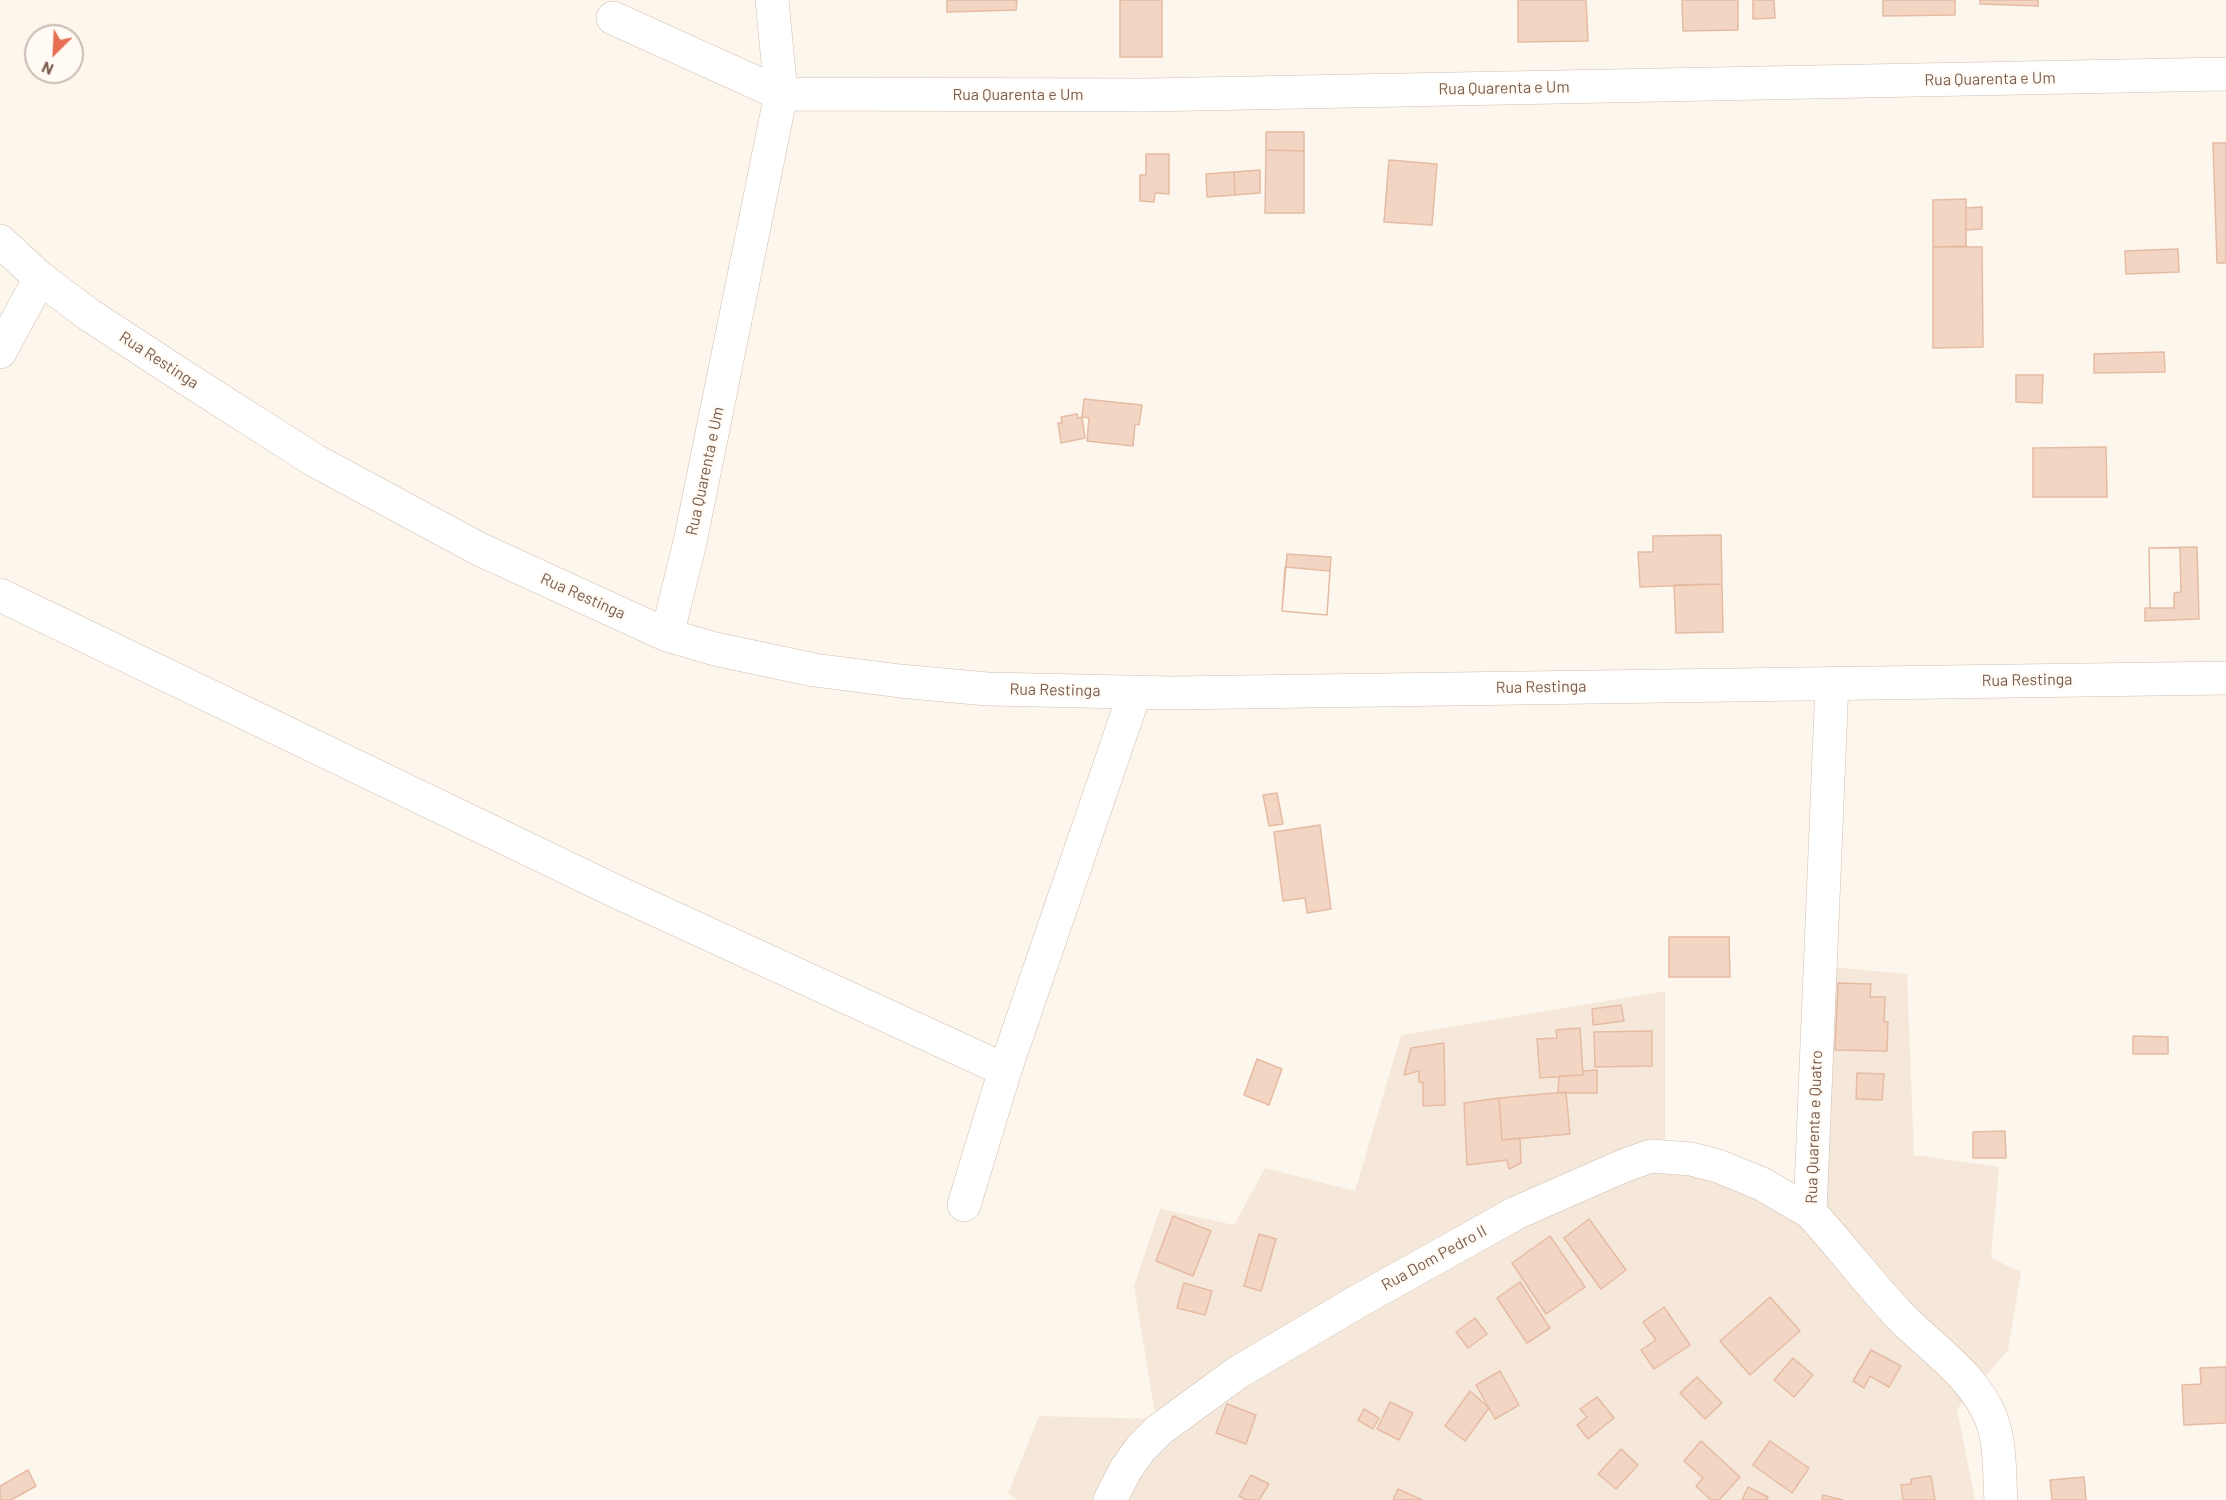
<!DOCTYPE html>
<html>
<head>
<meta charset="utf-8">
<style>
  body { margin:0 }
  #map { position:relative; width:2226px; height:1500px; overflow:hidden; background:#fdf6ec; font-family:Barlow,sans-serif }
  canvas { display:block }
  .north { position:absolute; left:24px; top:24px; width:60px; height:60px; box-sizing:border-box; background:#fffaf3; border:2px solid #cabbb1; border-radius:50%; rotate:204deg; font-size:16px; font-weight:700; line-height:24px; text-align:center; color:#7a5c4d }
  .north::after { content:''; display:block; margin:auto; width:21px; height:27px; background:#e76f51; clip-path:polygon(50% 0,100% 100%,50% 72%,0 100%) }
</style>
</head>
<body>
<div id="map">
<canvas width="2226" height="1500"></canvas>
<div class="north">N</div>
</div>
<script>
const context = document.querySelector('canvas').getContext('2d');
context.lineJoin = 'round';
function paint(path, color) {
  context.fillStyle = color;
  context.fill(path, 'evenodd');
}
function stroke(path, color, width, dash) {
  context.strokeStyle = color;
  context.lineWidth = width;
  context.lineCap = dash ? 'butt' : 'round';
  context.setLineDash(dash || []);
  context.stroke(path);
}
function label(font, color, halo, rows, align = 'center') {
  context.font = font + ' Barlow,sans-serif';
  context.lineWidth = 4.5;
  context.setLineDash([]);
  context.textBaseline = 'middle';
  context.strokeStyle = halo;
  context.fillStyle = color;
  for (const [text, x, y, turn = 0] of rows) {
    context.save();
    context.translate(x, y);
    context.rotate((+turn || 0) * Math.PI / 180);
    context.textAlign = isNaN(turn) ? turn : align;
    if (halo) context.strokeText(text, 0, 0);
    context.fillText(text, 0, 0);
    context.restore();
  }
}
paint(new Path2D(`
  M1818,966L1907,974L1914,1155L1999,1167L1991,1258L2021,1272L2008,1350L1957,1409L1975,1500H1019L1008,1493L1039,1416L1156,1419L1134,1286L1160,1209L1234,1225L1265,1168L1355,1191L1401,1035L1665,991V1159L1724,1177L1804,1227Z`), '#f5e8da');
const building = new Path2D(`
  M947,0H1017L1016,10L947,12Z
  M1120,0H1162V57H1120Z
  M1518,0H1586L1588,41L1518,42Z
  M1682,0H1738V30L1683,31Z
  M1753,0H1774L1775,18L1753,19Z
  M1883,0H1955V15L1883,16Z
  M1980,0H2038V6L1980,4Z
  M1266,132H1304V151L1266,150Z
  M2213,143H2226V263H2217Z
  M1266,150L1304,151V213H1265Z
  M1146,154H1169V194L1155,193L1154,202L1140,201V175H1146Z
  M1389,160L1437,164L1432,225L1384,222Z
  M1260,170V193L1235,195L1234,172Z
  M1234,172L1235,195L1207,197L1206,174Z
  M1966,199V246L1933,247V200Z
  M1982,207V229L1966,230V208Z
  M1933,247H1982L1983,347L1933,348Z
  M2178,249L2179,272L2126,274L2125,251Z
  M2164,352L2165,372L2094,373V354Z
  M2016,375H2043L2042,403L2016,402Z
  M1084,399L1142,405L1139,425L1135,424L1133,446L1087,441L1089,418L1082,417Z
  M1077,414L1078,418L1082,417L1085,438L1061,443L1058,423H1062L1061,417Z
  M2106,447L2107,497H2033V448Z
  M1721,535L1722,584L1640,587L1638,552H1653V536Z
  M2197,547L2199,619L2145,621V608H2150L2149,548Z
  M2149,548H2180L2181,592L2174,593V608H2150Z
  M1287,554L1331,557L1327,615L1282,611Z
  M1285,567L1330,571L1327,615L1282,611Z
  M1722,584L1723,632L1676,633L1674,585Z
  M1277,793L1283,824L1269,826L1263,795Z
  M1320,825L1331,909L1307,913L1305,898L1283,901L1274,832Z
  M1669,937H1729L1730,977H1669Z
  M1838,983L1871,984L1870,997H1885L1884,1022H1888L1887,1051L1835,1050Z
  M1621,1005L1624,1021L1593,1025L1592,1009Z
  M1580,1028L1583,1075L1540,1078L1537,1039L1557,1038L1556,1030Z
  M1652,1031V1066L1595,1067L1594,1032Z
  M2133,1036L2168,1037V1054H2133Z
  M1444,1043L1445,1105L1423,1106V1083L1419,1082V1071L1404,1075L1411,1048Z
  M1257,1059L1282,1069L1269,1105L1244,1095Z
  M1597,1070V1093H1558L1559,1076L1583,1075V1071Z
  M1857,1073L1884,1074L1882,1100L1856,1099Z
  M1566,1092L1570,1134L1502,1140L1499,1098Z
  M1499,1098L1502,1140L1520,1138L1521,1163L1509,1169L1507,1160L1467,1165L1464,1103Z
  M2005,1131L2006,1158H1973V1132Z
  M1173,1216L1211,1231L1193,1276L1156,1261Z
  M1589,1219L1626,1270L1601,1289L1564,1238Z
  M1259,1234L1276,1239L1261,1291L1244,1286Z
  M1550,1236L1585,1287L1546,1314L1512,1263Z
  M1520,1282L1550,1328L1527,1343L1497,1298Z
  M1184,1283L1212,1291L1205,1315L1177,1308Z
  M1770,1297L1800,1331L1750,1375L1720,1341Z
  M1664,1307L1690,1345L1654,1369L1641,1350L1656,1340L1643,1322Z
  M1475,1318L1487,1334L1468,1348L1456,1332Z
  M1871,1350L1901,1366L1889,1387L1870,1376L1864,1388L1853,1381Z
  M1793,1358L1813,1375L1794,1397L1774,1380Z
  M2226,1367V1423L2184,1425L2182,1385L2201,1384L2200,1368Z
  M1500,1371L1519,1405L1495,1419L1476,1385Z
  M1697,1377L1722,1403L1705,1419L1680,1393Z
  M1470,1391L1489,1408L1465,1441L1445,1426Z
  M1597,1397L1614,1418L1588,1439L1577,1425L1587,1417L1580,1409Z
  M1390,1402L1413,1413L1399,1440L1377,1429Z
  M1227,1404L1256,1415L1246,1444L1216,1433Z
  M1364,1409L1379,1418L1373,1429L1358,1420Z
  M1701,1441L1740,1477L1719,1500H1711L1696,1486L1703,1478L1684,1461Z
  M1770,1441L1809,1468L1792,1493L1753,1465Z
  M1621,1449L1638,1465L1616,1489L1598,1474Z
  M28,1470L36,1486L11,1500H0V1486Z
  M1251,1475L1269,1484L1259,1500H1247L1239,1496Z
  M1931,1476L1935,1500H1903L1901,1485L1911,1484V1479Z
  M2084,1477L2086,1500H2052L2050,1480Z
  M1748,1487L1768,1497L1767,1500H1742Z
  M1398,1489L1422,1500H1393Z
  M1823,1495L1843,1500H1822Z`);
paint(building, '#f3d5c3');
stroke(building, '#e6bba3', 1.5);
const minor = new Path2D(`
  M613,18L781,94L1146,95L2226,74
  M0,241L40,278L88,314L184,377L314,460L479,549L667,635L715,649L814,670L900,681L987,689L1172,693L2226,678
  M0,352L40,278
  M0,595L615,891L1005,1070
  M667,635L690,542L781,94L772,0
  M1832,683L1810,1212C1841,1246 1869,1283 1900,1316C1932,1349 1973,1374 1991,1418C2001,1444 1999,1473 2001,1500
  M964,1205L1005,1070L1135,692
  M1110,1500L1126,1469L1141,1448L1159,1430L1237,1373L1355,1303L1516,1213L1623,1166L1651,1156L1691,1159L1718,1166L1762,1184L1810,1212`);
stroke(minor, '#d1beb0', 34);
stroke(minor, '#fff', 33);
label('16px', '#7a5c4d', '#fffaf3', [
  ["Rua Quarenta e Um",1990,79,-1],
  ["Rua Quarenta e Um",1504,88,-1],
  ["Rua Quarenta e Um",1018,95],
  ["Rua Restinga",159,360,33],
  ["Rua Quarenta e Um",705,471,-78],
  ["Rua Restinga",583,596,24],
  ["Rua Restinga",2027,680,-1],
  ["Rua Restinga",1541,687,-1],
  ["Rua Restinga",1055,690,1],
  ["Rua Quarenta e Quatro",1814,1127,-88],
  ["Rua Dom Pedro II",1434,1258,-29]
]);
</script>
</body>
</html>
